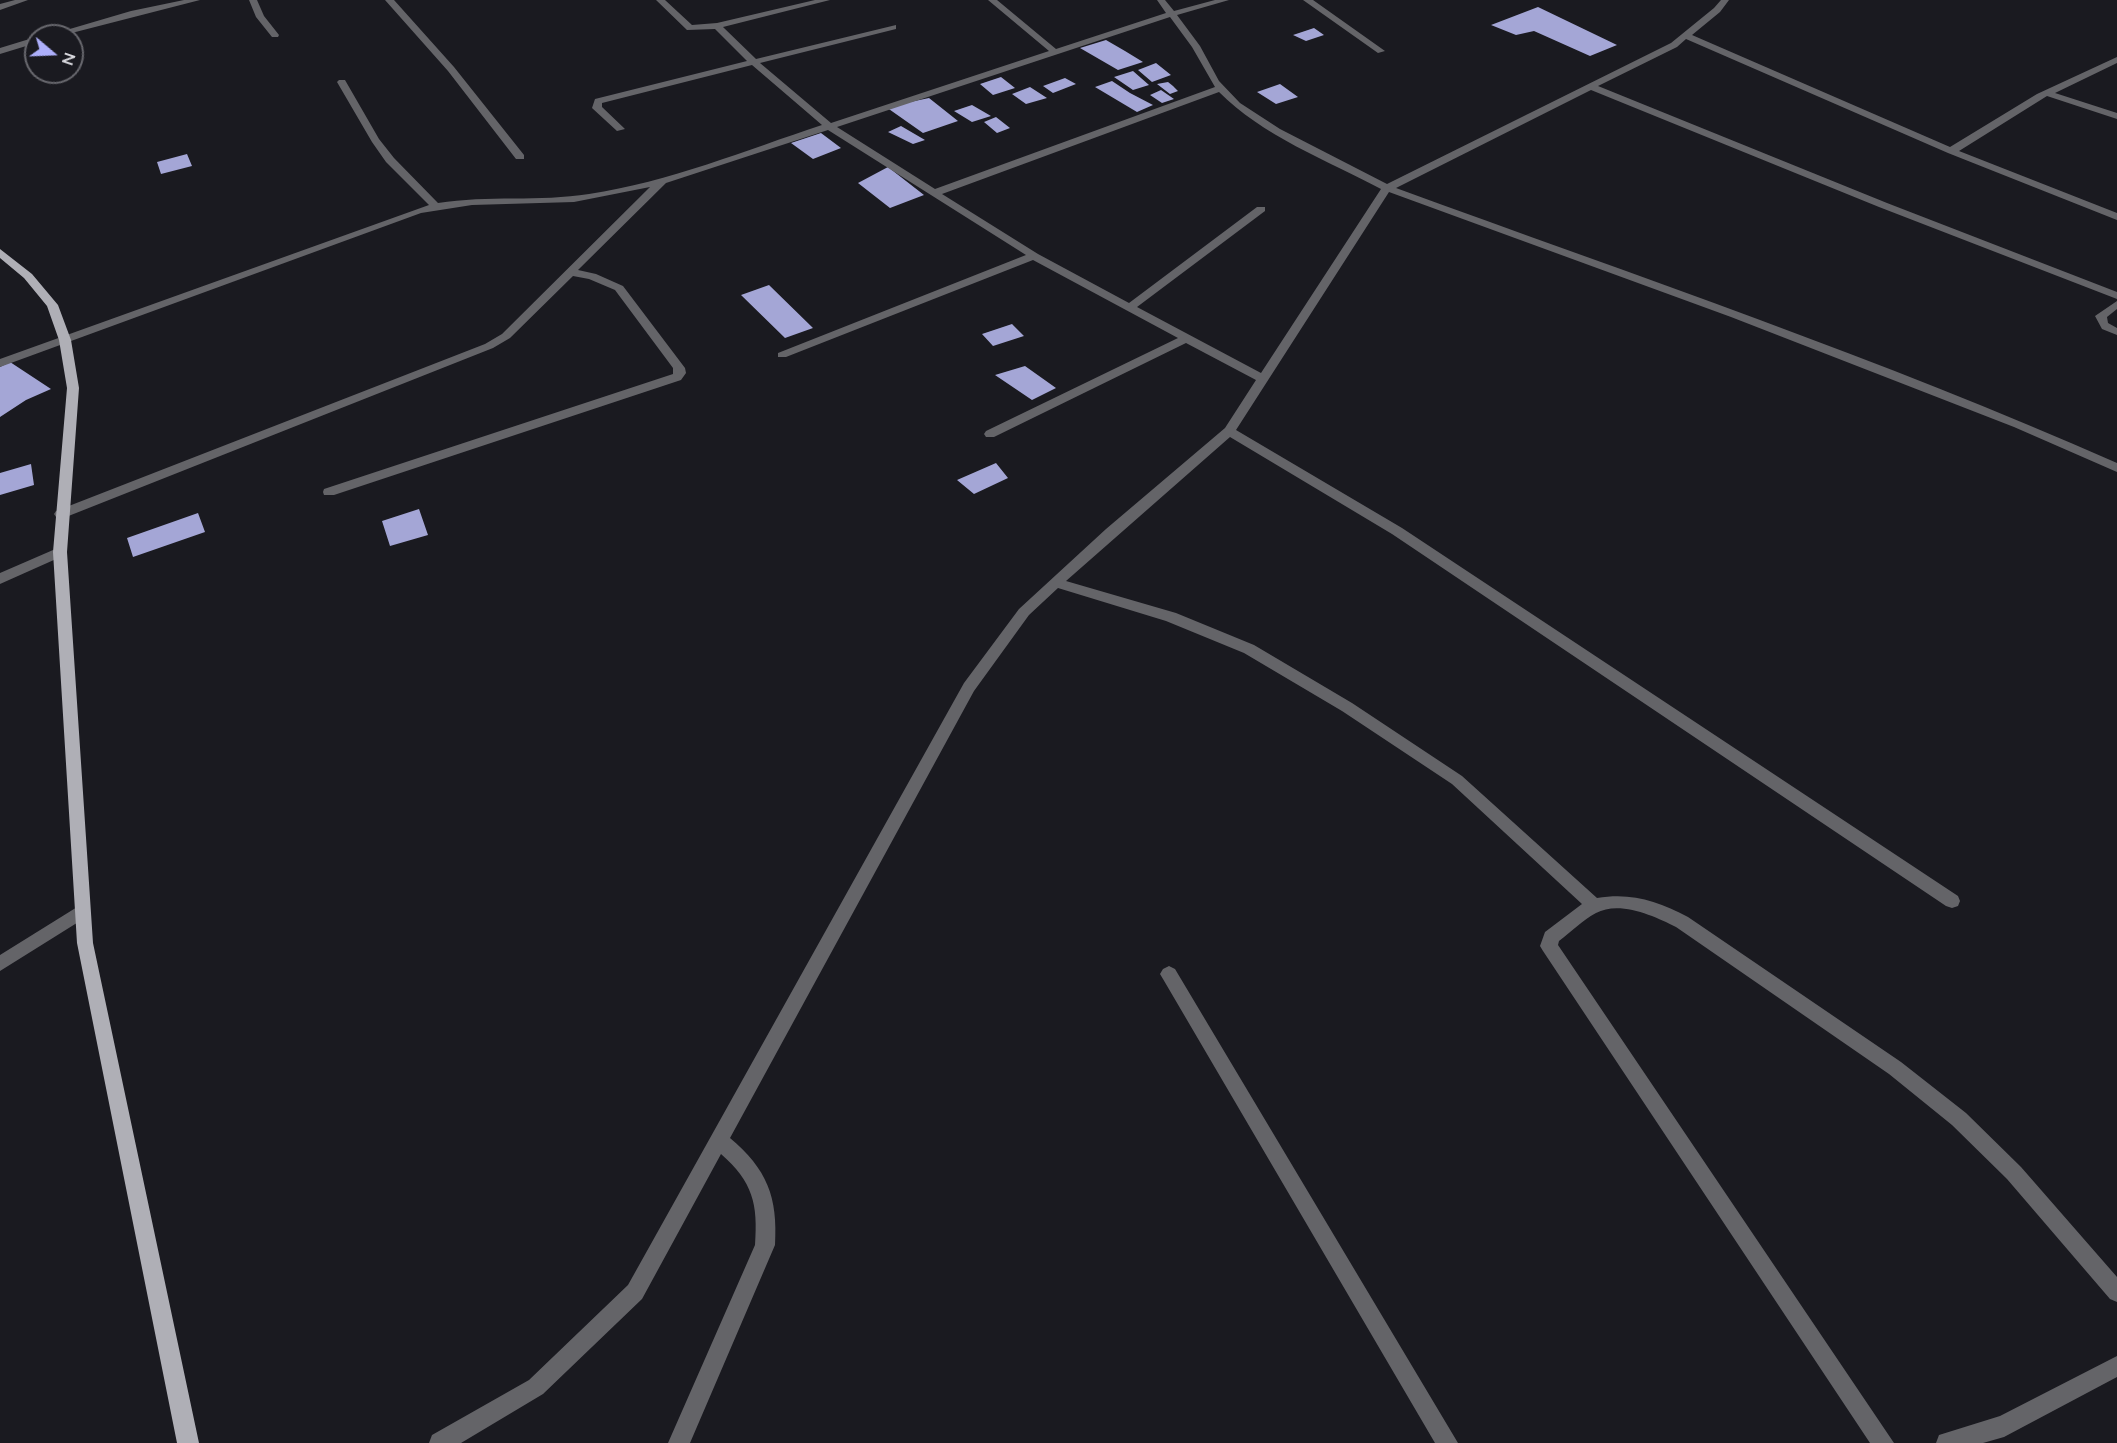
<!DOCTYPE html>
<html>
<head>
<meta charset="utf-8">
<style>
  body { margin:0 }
  #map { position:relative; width:2117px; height:1443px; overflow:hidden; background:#1a1a20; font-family:Lato,sans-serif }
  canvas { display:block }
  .north { position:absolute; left:24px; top:24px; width:60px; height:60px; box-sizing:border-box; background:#1a1a20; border:2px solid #68686e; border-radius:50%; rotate:109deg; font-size:16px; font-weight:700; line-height:24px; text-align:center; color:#dedee3 }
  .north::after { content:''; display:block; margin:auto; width:21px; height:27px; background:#adaffb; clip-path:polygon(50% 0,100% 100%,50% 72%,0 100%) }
</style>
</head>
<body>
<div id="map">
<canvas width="2117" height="1443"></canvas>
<div class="north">N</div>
</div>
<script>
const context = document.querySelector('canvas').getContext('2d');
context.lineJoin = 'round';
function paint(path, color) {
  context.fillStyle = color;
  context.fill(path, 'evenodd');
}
paint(new Path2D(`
  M1538,7L1617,45L1590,56L1534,31L1516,35L1491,25Z
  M1314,28L1324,35L1306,41L1293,35Z
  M1106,40L1125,51L1143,62L1118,70L1080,48Z
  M1156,63L1171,75L1152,82L1138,70Z
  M1133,71L1149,85L1133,90L1114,77Z
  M1001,77L1015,88L993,95L980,84Z
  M1065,78L1076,84L1053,93L1043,86Z
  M1112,81L1130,93L1153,105L1137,112L1095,87Z
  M1168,82L1173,86L1178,91L1170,94L1157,84Z
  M1280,84L1298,97L1276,104L1257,92Z
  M1030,87L1047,98L1026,104L1012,94Z
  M1161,90L1174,99L1162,103L1150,95Z
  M929,98L958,121L923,133L886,107Z
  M972,105L991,116L972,122L954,111Z
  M996,117L1010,128L997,133L984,122Z
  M901,126L925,140L913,144L888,132Z
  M821,133L841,148L813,159L791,143Z
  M187,154L192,166L161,174L157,162Z
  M888,167L924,195L890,208L858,183Z
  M769,285L813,328L785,338L741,295Z
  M1012,324L1024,336L993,346L982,334Z
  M10,362L51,389L26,400L0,417V367Z
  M1025,366L1056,388L1032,400L995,375Z
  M996,463L1008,478L974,494L957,480Z
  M31,464L34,485L0,495V473Z
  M419,509L428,535L390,546L382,521Z
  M198,513L205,532L133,557L127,538Z`), '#a4a6d6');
paint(new Path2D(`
  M15,0H28L0,10V4Z
  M184,0H200L60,36H46L131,11Z
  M249,0H257L264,16L279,35L278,37H272L256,17Z
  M385,0H394L454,67L524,155V159H516L448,71Z
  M656,0H665L692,25L717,23L815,0H830L723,27L756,59L896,25V29L760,63L831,123L1049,51L988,0H997L1056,49L1166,13L1157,0H1165L1174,11L1215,0H1229L1177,15L1200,46L1219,81L1240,103L1280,129L1387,184L1671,43L1714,8L1721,0H1729L1720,12L1692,35L1950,147L2037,94L2117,57V63L2055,93L2117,113V119L2047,96L1959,151L2117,213V220L1948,153L1686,39L1677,47L1598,86L1887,203L2117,292V299L1879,207L1591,90L1396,188C1637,276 1882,359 2117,463V472L2014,427L1731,317L1389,192L1236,430L1402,528L1958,896L1960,901L1958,906L1952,908L1946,906L1392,534L1230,437L1066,581L1176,613L1254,645L1352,703L1462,776L1597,898C1631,892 1658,901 1688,917L1901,1062L1966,1113L2021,1167L2117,1277V1302L2110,1299L2007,1179L1952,1125L1889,1074L1676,927C1655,916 1619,900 1596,913C1583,920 1571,932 1559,941L1558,945L1894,1443H1870L1543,951L1540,946L1545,932L1582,904L1452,784L1342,711L1244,653L1166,621L1058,588L1029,615L974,691L730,1138C767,1169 778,1197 775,1245L690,1443H668L755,1245C758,1204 753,1182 721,1154L642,1299L543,1394L461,1443H429L432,1435L529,1380L628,1285L964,683L1019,609L1106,529L1225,428L1256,380L1186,343L994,437H986L984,434L986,431L1178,338L1033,260L786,357H778V353L1026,255L828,130L666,183L578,270L596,274L623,286L685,368L686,373L681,380L334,495H324L323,492L324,489L673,374V368L615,290L589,279L573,276L510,338L493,348L66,517H56L54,514L56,511L485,344L502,334L650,187L574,202L472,205L421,213L0,367V359L429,205L386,162L372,142L337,82L339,80H345L379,139L394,158L438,203C488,195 539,202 589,194C669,182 746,150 822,125L752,65L602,103V107L625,129L617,131L592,108L595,99L747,61L715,29L687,30ZM1170,17L1192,47L1215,87L935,189L837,127ZM1219,92C1261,135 1328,161 1381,189L1261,373L1137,307L1265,211V207H1257L1129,303L1038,254L942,194Z
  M1303,0H1313L1385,51L1378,53Z
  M36,37V43L0,54V48Z
  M2117,301V309L2107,317L2108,323L2117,328V335L2102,329L2095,316Z
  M60,547L65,549L67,552L65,555L0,584V573Z
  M82,904L88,906L90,911L88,916L0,971V955Z
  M1169,966L1175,969L1458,1443H1435L1163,979L1160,974L1163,969Z
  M2117,1356V1377L2004,1437L1983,1443H1936L1939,1435L2000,1416Z`), '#646468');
paint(new Path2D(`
  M0,249L32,274L58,305L71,340L79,388L67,552L93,943L199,1443H177L77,943L53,552L67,388L59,340L47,306L24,278L0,258Z`), '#afafb6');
</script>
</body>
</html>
